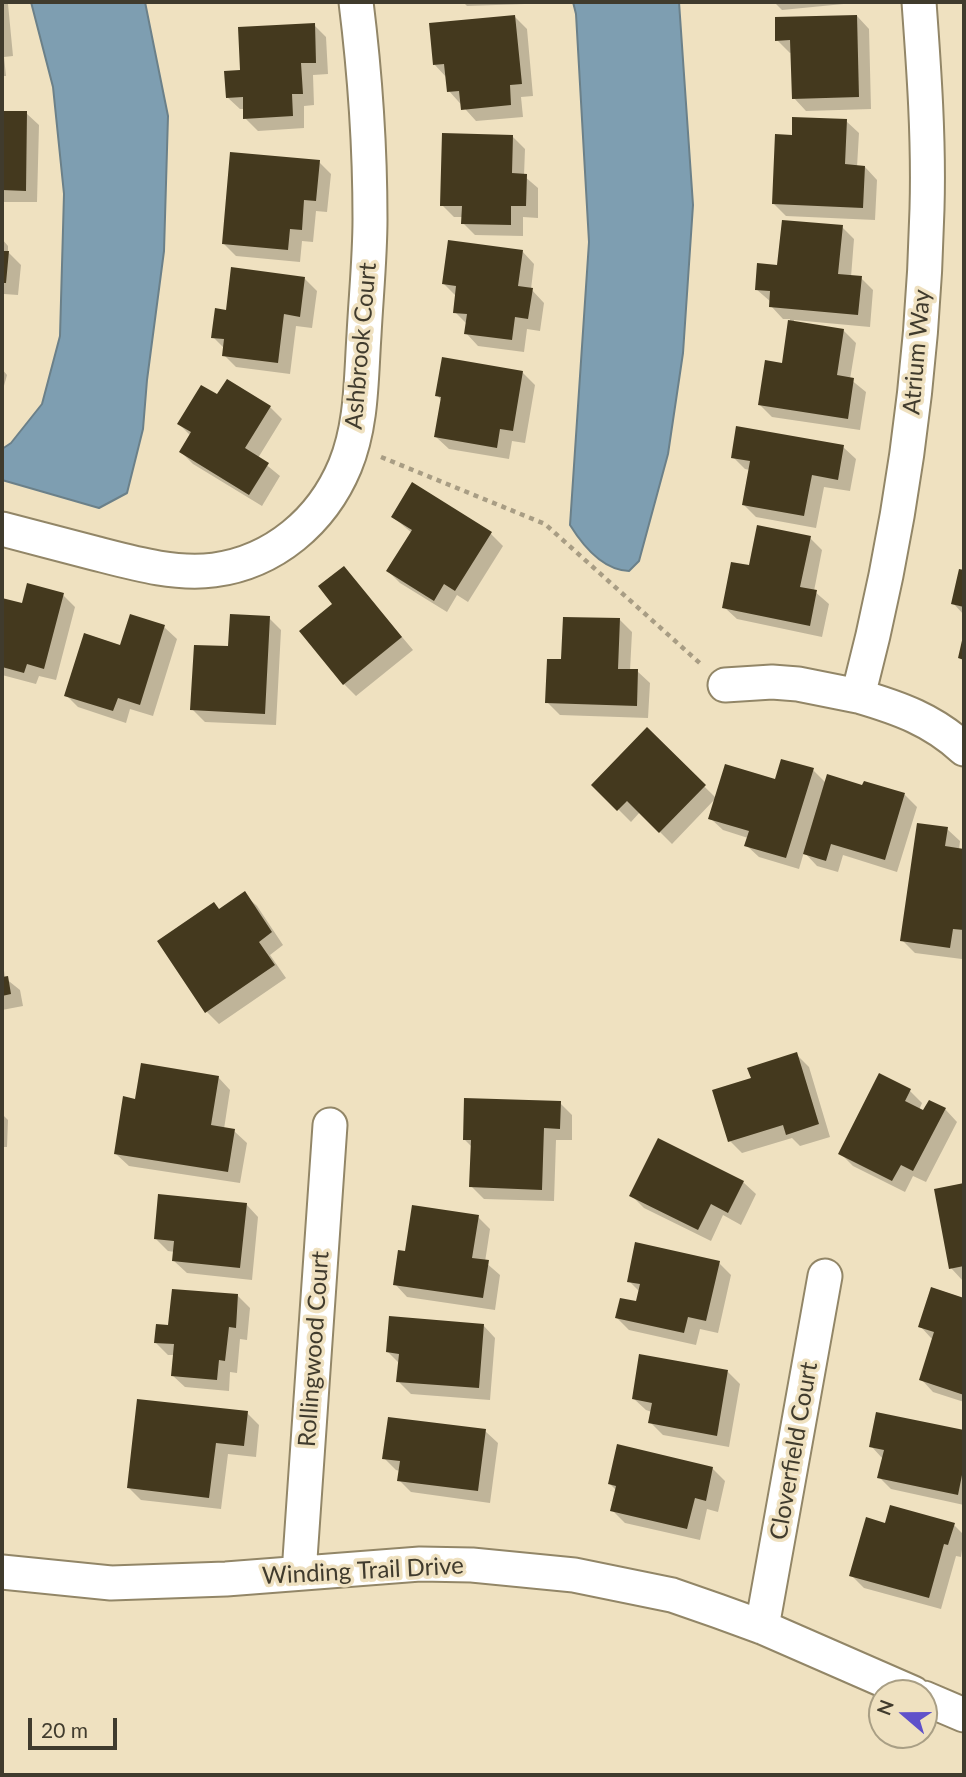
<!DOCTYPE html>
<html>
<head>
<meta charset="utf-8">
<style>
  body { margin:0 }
  #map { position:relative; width:966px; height:1777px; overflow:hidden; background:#efe1c0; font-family:Lato,sans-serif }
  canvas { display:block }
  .frame { position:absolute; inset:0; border:4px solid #403b2d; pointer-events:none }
  .north { position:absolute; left:868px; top:1679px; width:70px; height:70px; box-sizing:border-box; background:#efe1c0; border:2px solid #a99f85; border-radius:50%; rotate:290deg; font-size:19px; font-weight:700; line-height:28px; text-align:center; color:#403b2d }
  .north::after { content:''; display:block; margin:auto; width:24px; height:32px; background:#5f51ca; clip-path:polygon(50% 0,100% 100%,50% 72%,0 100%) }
  .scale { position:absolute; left:28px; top:1718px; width:89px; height:32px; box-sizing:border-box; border:4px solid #403b2d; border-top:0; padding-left:9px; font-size:21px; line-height:24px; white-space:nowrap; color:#403b2d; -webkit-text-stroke:5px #efe1c0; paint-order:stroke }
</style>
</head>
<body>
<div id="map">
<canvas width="966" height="1777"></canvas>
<div class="frame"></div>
<div class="north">N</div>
<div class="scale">20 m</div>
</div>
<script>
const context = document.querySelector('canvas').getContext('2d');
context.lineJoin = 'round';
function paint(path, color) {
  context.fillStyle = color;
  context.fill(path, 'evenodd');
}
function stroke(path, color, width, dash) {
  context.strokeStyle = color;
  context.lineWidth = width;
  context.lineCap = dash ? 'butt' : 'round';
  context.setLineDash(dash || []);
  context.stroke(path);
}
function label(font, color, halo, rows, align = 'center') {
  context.font = font + ' Lato,sans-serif';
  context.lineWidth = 7;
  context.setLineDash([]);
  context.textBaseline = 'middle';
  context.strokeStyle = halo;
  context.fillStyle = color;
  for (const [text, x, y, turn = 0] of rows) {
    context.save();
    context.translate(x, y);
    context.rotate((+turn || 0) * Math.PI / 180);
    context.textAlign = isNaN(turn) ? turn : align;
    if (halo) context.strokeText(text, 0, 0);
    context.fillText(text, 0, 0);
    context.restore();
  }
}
const water = new Path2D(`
  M31,2H145L168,116L164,251L147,380L143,429L127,493L99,508L2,480V449L11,443L42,404L60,336L64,194L53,87Z
  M573,2H679L693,205L683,353L668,454L639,561L629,571C603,570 583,546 570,525L589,242L576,14Z`);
paint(water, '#7e9eb1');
stroke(water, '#6b8089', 2);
paint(new Path2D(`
  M2,2L8,4L13,56L4,57L6,76H2Z
  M463,2H525V4L467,6Z
  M774,2H864L782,10Z
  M857,16L869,29L871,109L806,111L794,98L792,52L790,53L777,40Z
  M515,17L527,29L533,96L521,97L523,117L476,121L449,91L447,78L434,64Z
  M314,25L326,37L328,74L313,75L314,105L304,106V128L258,131L245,118V109H240L227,97L242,71Z
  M2,112L26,113L39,125L37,202H2Z
  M846,121L859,133L857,167H865L877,180L875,220L786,216L773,203L793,137Z
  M512,136L525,149L524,176L538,188V218L523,217V236L475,235L463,223V217H454L442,205Z
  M319,162L331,174L327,212L316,211L313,242L302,241L300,262L236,256L223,243Z
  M842,227L854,239L851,277L861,278L873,290L870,327L794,320V323L843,330L856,343L850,379L866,392L860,430L772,417L760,405L783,364L790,319H783L771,306V302L756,289L779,267Z
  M2,239L8,246V252L21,265L18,295L4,294L2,325Z
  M522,251L534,264L531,289L544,303L540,331L527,329L524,352L478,346L466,333L467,324L455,312L457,297L444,284Z
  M304,278L317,291L312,328L296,326L290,374L236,367L224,355L225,349L213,337L227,311Z
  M2,369L7,375L2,393Z
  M522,372L535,385L525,443L512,441L509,459L449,449L436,437L442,401L437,395Z
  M218,397L270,407L282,419L258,458L280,476L262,506L193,464L181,452L191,436L179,424Z
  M843,447L856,459L850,491L824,487L816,528L756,517L744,505L750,470L745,469L733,457Z
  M393,517L491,534L503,546L468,602L457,595L447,612L400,583L388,571L412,533Z
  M810,538L822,550L814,591L829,604L822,637L737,619L724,607L750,567Z
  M344,568L413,650L356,696L344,684L335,604Z
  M960,571L964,572V615L953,603Z
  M63,595L75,607L56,680L39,676L36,684L2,675V600L23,606Z
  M269,618L281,630L276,725L205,722L192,709L230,648Z
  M620,620L632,632L630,671H637L650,683L648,718L560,715L547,702L563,661Z
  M164,627L177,639L153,716L130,709L126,723L78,707L66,695L122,647Z
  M647,730L716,798L813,770L826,783L905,795L917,807L897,872L843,855L838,872L817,866L804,852L799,869L759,857L746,845L748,838L723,830L710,818L716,798L672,844L640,812L631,822L594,785Z
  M947,829L960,841L959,850H964L962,959L915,953L902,940Z
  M244,894L257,906L283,945L270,955L286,978L219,1024L207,1012L159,942L220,910Z
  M2,955L5,978L20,990L23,1006L2,1010Z
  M796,1054L809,1067L830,1137L800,1146L792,1138L742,1153L730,1141L753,1079Z
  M218,1077L230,1090L224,1129L234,1131L247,1143L240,1183L129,1166L116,1154L136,1101Z
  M910,1091L922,1103L919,1110L924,1113L945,1109L957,1122L926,1182L913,1176L905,1192L853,1166L840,1153Z
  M560,1103L572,1115V1140H556L554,1201L484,1199L471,1186L473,1148L465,1140Z
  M2,1114L8,1120L7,1147H2L4,1134H2Z
  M743,1182L756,1194L741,1225L723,1215L711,1241L644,1208L631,1195Z
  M964,1185V1280L963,1281L951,1268L936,1190Z
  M246,1204L258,1217L252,1280L187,1273L174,1261L175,1252L168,1251L155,1238Z
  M478,1217L490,1229L485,1262L500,1275L495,1310L407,1297L395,1284Z
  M719,1263L731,1275L718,1333L700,1329L696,1345L629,1330L617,1318L638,1303L640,1292L629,1281Z
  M932,1289L964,1299V1402L933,1392L921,1379L932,1339L920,1326Z
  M238,1296L250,1308L247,1340L240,1339L237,1373L230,1372L229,1391L185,1387L172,1375L174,1355H168L155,1342L170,1327Z
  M483,1325L495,1338L490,1400L411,1394L398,1381L400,1364L388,1352Z
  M728,1372L740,1384L729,1447L663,1435L650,1422L652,1412L646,1410L633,1398Z
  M247,1413L259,1425L256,1457L228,1454L221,1509L141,1500L128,1487Z
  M878,1414L964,1432V1505L891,1489L879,1477L883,1459L871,1446Z
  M485,1431L498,1443L490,1503L411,1492L399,1480L400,1471L396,1470L384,1458Z
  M712,1468L725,1481L718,1512L707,1509L700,1540L625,1523L612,1510L617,1491L610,1484Z
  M886,1525H954L964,1535L961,1557L956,1556L941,1609L864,1588L851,1575Z`), '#0003');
paint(new Path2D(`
  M515,15L522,84L510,85L511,105L461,110L459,91L447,92L444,64L433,65L429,23Z
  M857,15L859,97L792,99L790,40L775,41V17Z
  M315,23L316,63H301L303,94H292L293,116L243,119V97L226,98L224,71L240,70L238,27Z
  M2,111H27L26,191L2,190Z
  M792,117L847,119L845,164L865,166L863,208L772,204L775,134L792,135Z
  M442,133L513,135L512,173L527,174L526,206H511V225L461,224L462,206H440Z
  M230,152L320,160L316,201L304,200L302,230L290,229L288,250L222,244Z
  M782,220L843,225L838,274L862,276L858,315L769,307L770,291L755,290L757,263L777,265Z
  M448,240L523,250L518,286L533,288L528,319L515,317L512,340L464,334L467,314L453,313L456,286L442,284Z
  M2,251H9L6,283H2Z
  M231,267L305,277L300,317L284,314L278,363L222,356L224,339L211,338L215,308L226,310Z
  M788,320L844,329L837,375L854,378L848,419L758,405L765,360L782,363Z
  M442,357L523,371L513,431L500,429L497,448L434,437L441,397L435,396Z
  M227,379L271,406L245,448L269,463L249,495L179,452L191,432L177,424L201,385L217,394Z
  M736,426L844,445L838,480L812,475L804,516L742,505L750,461L731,458Z
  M412,482L492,532L455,591L444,584L434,601L386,571L412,530L391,517Z
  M757,525L811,536L800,587L817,590L810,626L722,608L731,562L749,565Z
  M344,566L402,637L343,685L299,631L332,604L318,586Z
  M959,569L964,570V607L951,604Z
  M27,583L64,593L44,669L27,664L24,673L2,667V598L22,603Z
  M130,614L165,625L140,705L118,698L113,711L64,696L84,633L120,645Z
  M230,614L270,616L265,714L190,710L194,645L228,646Z
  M563,617L620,618L618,669H638L637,706L545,703L547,659H561Z
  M963,636H964V660L958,658Z
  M647,727L706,785L659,833L627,801L617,811L591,785Z
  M781,759L814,768L786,858L744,846L749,831L708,819L725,764L775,779Z
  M827,774L862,785L864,781L905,793L885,860L831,844L826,861L803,854Z
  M917,823L948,827L945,846L964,849V930L953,929L950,948L900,941Z
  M245,891L272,932L259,942L275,965L205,1013L157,941L214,902L219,909Z
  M8,976L11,994L2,996V977Z
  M797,1052L819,1124L786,1135L783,1125L728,1142L712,1090L751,1078L747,1068Z
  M141,1063L219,1076L211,1125L235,1129L228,1172L114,1154L123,1096L135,1099Z
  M879,1073L911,1089L905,1101L923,1110L929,1100L946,1108L913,1171L901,1165L892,1181L838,1154Z
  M464,1098L561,1101L560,1129L544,1128L542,1190L469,1187L471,1140H463Z
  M658,1138L744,1181L728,1213L711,1204L698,1230L629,1196Z
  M964,1183V1266L949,1269L934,1189Z
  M158,1194L247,1203L240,1268L172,1261L174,1241L154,1239Z
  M412,1205L479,1215L472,1258L489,1260L483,1298L393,1285L398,1250L405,1251Z
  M635,1242L720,1261L706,1321L688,1317L684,1333L615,1318L620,1298L636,1301L640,1284L627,1282Z
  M931,1287L964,1298V1395L919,1380L934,1332L918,1327Z
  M172,1289L238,1294L236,1328L229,1327L225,1361L219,1360L217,1380L171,1376L174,1344L154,1343L156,1324L168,1325Z
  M389,1316L484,1324L479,1388L396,1382L399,1354L386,1352Z
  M639,1354L728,1370L717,1436L648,1423L652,1403L632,1399Z
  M137,1399L248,1411L244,1446L216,1443L209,1498L127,1488Z
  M876,1412L964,1430V1465L958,1495L877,1478L884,1450L869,1447Z
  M388,1417L486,1429L478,1491L397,1481L400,1461L382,1459Z
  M617,1444L713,1467L706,1501L695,1498L687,1529L610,1511L616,1486L608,1484Z
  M890,1505L955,1523L948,1545L944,1544L929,1598L849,1576L866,1517L885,1523Z`), '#44391e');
const minor = new Path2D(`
  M2,529C33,537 63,545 94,553C133,563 174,575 214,570C274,562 322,521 345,466C362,425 361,379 364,335C366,296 370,257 370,219C370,146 365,74 356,2
  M725,685L772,682L798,684L858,696C900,536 923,374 927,209C929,140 924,70 919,2
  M858,696C899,708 933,720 964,749
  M2,1572L111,1583L226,1579L420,1564L472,1565L574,1575L672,1595L718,1611L762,1627L913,1693
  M299,1573L330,1125
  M762,1627L825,1276
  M924,1698L964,1715`);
stroke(minor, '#928667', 37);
stroke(new Path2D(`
  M381,457L545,524L703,666`), '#a89d84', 4.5, [5, 5]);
stroke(minor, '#fff', 33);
label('24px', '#403b2d', '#efe1c0', [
  ["Ashbrook Court",361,346,-85],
  ["Atrium Way",917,352,-85],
  ["Rollingwood Court",314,1349,-86],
  ["Cloverfield Court",794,1451,-80],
  ["Winding Trail Drive",363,1571,-3]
]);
</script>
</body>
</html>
